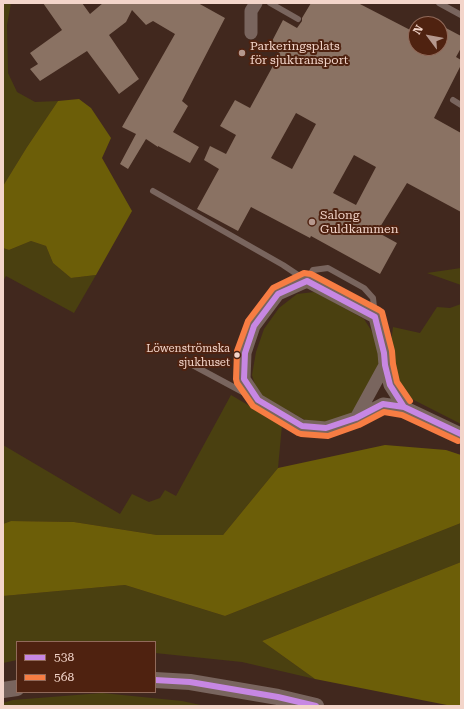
<!DOCTYPE html>
<html>
<head>
<meta charset="utf-8">
<style>
  body { margin:0 }
  #map { position:relative; width:464px; height:709px; overflow:hidden; background:#41281e; font-family:"Roboto Serif",serif }
  canvas { display:block }
  .frame { position:absolute; inset:0; border:4px solid #f3d5ca; pointer-events:none }
  .legend { position:absolute; left:16px; top:641px; width:140px; height:52px; box-sizing:border-box; background:#4f2210; border:1px solid #916a5a; margin:0; padding:5px 7px; list-style:none; font-size:12px; color:#f3d5ca }
  .legend li { display:flex; align-items:center; gap:8px; height:20px }
  .legend b { width:20px; border:1px solid #916a5a }
  .north { position:absolute; left:408px; top:16px; width:40px; height:40px; box-sizing:border-box; background:#4f2210; border:1px solid #916a5a; border-radius:50%; rotate:302deg; font-size:11px; font-weight:700; line-height:16px; text-align:center; color:#f3d5ca }
  .north::after { content:''; display:block; margin:auto; width:14px; height:18px; background:#b5988e; clip-path:polygon(50% 0,100% 100%,50% 72%,0 100%) }
</style>
</head>
<body>
<div id="map">
<canvas width="464" height="709"></canvas>
<div class="frame"></div>
<ul class="legend">
<li><b style="height:5px;background:#c787e3"></b>538</li>
<li><b style="height:5px;background:#f77d43"></b>568</li>
</ul>
<div class="north">N</div>
</div>
<script>
const context = document.querySelector('canvas').getContext('2d');
context.lineJoin = 'round';
function paint(path, color) {
  context.fillStyle = color;
  context.fill(path, 'evenodd');
}
function stroke(path, color, width, dash) {
  context.strokeStyle = color;
  context.lineWidth = width;
  context.lineCap = dash ? 'butt' : 'round';
  context.setLineDash(dash || []);
  context.stroke(path);
}
function label(font, color, halo, rows, align = 'center') {
  context.font = font + ' "Roboto Serif",serif';
  context.lineWidth = 4;
  context.setLineDash([]);
  context.textBaseline = 'middle';
  context.strokeStyle = halo;
  context.fillStyle = color;
  for (const [text, x, y, turn = 0] of rows) {
    context.save();
    context.translate(x, y);
    context.rotate((+turn || 0) * Math.PI / 180);
    context.textAlign = isNaN(turn) ? turn : align;
    if (halo) context.strokeText(text, 0, 0);
    context.fillText(text, 0, 0);
    context.restore();
  }
}
paint(new Path2D(`
  M4,3H11L7,25L8,73L17,92L35,102L58,101L27,147L3,186Z
  M31,241L46,246L53,263L71,278L96,275L74,313L6,276L3,281V248L9,250Z
  M461,268V285L427,273Z
  M314,292L330,300L364,319L376,338L380,361L372,381L352,413L329,422L307,421L262,396L255,385L252,375L256,352L264,329L279,308L297,294Z
  M461,304V424L410,398L395,378L390,350L393,327L420,333L437,307L450,308Z
  M231,395L282,425L278,468L223,535H157L74,522L11,521L3,524V445L120,514L132,494L149,502L160,498L165,490L176,496Z
  M461,523V562L262,641L315,679L242,662L155,653V642H17V660L3,663V596L125,585L225,616Z
  M102,693L182,701L205,706H3V703L13,700Z`), '#4a4010');
paint(new Path2D(`
  M79,99L91,108L111,138L102,158L132,211L96,275L71,278L53,263L46,246L31,241L9,250L3,248V186L27,147L58,101Z
  M385,445L446,450L461,455V523L225,616L125,585L3,596V524L11,521L74,522L157,535H223L278,468Z
  M461,562V706H452L315,679L262,641Z`), '#6c5e08');
paint(new Path2D(`
  M43,3H82L90,14L103,3H198L225,18L182,101L188,106L173,132L199,147L190,163L158,146V147L146,139L128,169L120,164L136,134L122,127L175,34L153,21L146,25L132,10L126,22L109,35L139,79L119,94L87,51L40,81L30,69L38,64L30,53L62,30Z
  M311,3H358L416,33V48H440V33L444,27L461,36V48L456,57L461,60V65L434,118L461,133V212L407,183L377,232L397,243L380,274L311,236L310,238L251,207L238,231L197,209L219,169L204,160L210,146L226,154L236,135L220,126L235,100L250,108L280,53L269,47L283,20L297,28L302,21V18ZM296,113L316,124L292,169L271,158ZM354,155L376,167L356,205L333,193Z`), '#8a7263');
stroke(new Path2D(`
  M270,3L298,19
  M439,3L461,15
  M453,100L461,105
  M153,191L283,265L307,281L313,270L328,268L364,288L373,298L375,316
  M185,361L252,397`), '#79655e', 6);
stroke(new Path2D(`
  M251,33V11L256,3
  M404,407L390,385L385,365L384,353L375,317L307,281L278,294L254,326L245,353L244,379L258,400L302,426L326,428L356,418L383,404L404,407L461,434
  M356,418L385,365`), '#79655e', 13);
stroke(new Path2D(`
  M155,680L190,682L278,697L316,706
  M3,690L17,688`), '#79655e', 16);
stroke(new Path2D(`
  M307,281L375,317L384,353L385,365L390,385L404,407L383,404L356,418L326,428L302,426L258,400L244,379L245,353L254,326L278,294Z
  M404,407L461,434
  M155,680L190,682L278,697L316,706`), '#c787e3', 6);
stroke(new Path2D(`
  M410,401L397,382L393,364L392,351L382,312L379,310L311,274L304,273L273,288L248,321L237,351L236,379L237,383L253,406L298,433L301,434L328,436L359,425L384,412L402,415L458,441`), '#f77d43', 6);
for (const [x, y, r, color] of [
  [242,53,4,"#b5988e"],
  [312,222,4,"#b5988e"],
  [237,355,3.5,"#f3d5ca"]
]) {
  const dot = new Path2D();
  dot.arc(x, y, r, 0, 2 * Math.PI);
  context.fillStyle = color;
  context.fill(dot);
  stroke(dot, '#4f2210', 1.5);
}
label('11px', '#f3d5ca', '#4f2210', [
  ["Löwenströmska",230,349],
  ["sjukhuset",230,363]
], 'right');
label('12px', '#f3d5ca', '#4f2210', [
  ["Parkeringsplats",250,46],
  ["för sjuktransport",250,60],
  ["Salong",320,215],
  ["Guldkammen",320,229]
], 'left');
</script>
</body>
</html>
